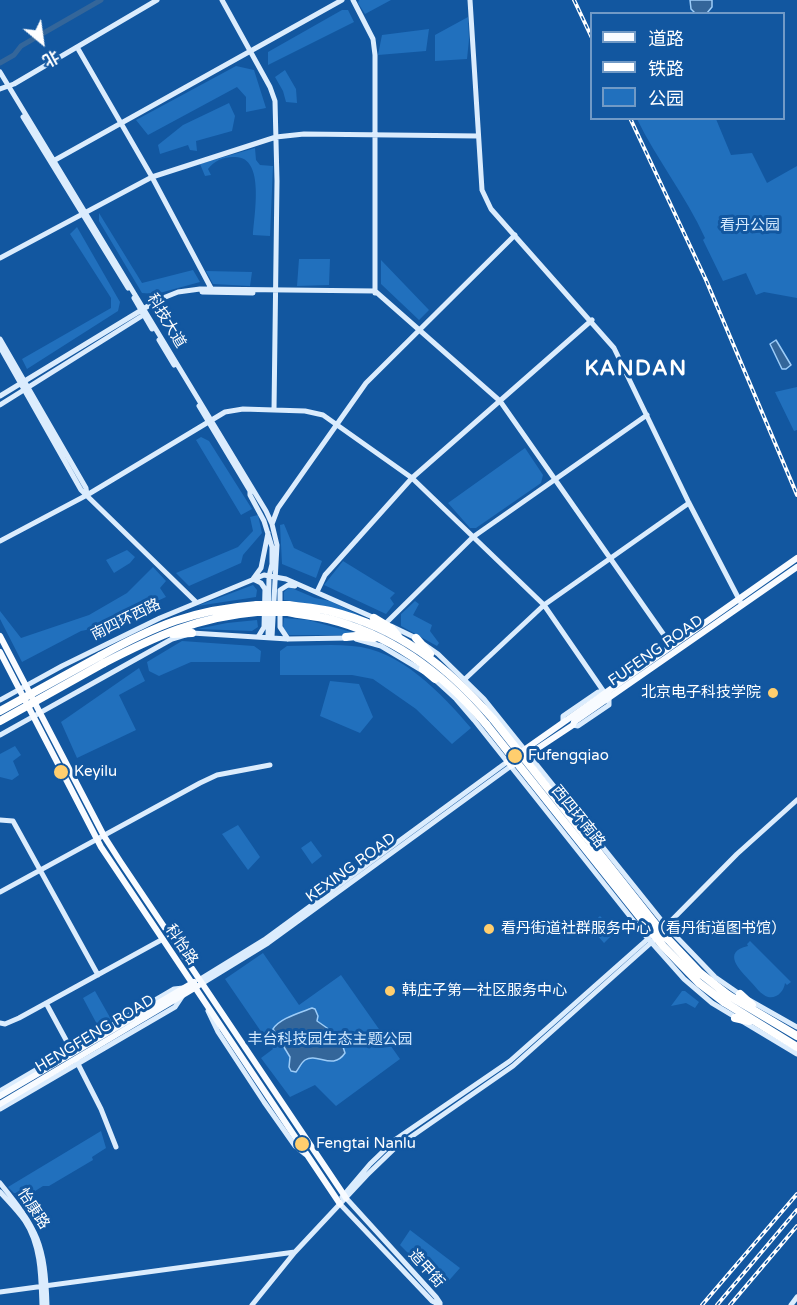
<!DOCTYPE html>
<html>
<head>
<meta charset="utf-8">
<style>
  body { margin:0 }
  #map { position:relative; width:797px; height:1305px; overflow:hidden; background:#1257a0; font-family:"Varela Round","Noto Sans SC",sans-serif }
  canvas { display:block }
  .legend { position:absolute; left:590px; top:12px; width:195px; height:108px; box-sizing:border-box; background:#1257a0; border:2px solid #719ac6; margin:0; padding:8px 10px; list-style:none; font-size:18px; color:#fff }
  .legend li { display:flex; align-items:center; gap:12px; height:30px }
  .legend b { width:30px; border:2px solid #719ac6 }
  .north { position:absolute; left:12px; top:12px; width:60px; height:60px; -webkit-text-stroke:4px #1257a0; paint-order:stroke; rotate:151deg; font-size:16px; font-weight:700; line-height:24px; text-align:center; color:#fff }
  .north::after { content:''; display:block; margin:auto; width:21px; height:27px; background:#fff; clip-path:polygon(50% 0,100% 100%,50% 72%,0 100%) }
</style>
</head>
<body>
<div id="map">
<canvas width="797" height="1305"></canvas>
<ul class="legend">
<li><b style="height:8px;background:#f8fbff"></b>道路</li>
<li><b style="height:8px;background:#fff"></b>铁路</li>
<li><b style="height:16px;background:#2170bd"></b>公园</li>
</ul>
<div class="north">北</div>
</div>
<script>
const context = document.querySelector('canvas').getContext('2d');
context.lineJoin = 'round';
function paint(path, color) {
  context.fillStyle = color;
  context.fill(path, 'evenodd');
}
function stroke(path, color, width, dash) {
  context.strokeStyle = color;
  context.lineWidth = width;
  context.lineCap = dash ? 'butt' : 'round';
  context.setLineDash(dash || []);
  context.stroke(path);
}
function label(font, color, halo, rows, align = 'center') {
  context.font = font + ' "Varela Round","Noto Sans SC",sans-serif';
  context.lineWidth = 6;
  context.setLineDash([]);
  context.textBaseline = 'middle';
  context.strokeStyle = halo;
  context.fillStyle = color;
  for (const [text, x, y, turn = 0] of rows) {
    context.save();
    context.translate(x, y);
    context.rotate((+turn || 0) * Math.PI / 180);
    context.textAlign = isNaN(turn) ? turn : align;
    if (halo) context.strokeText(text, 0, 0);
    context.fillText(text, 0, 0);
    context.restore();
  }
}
paint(new Path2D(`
  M359,0H391L365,14L358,3Z
  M342,10H348L354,22L268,65V52Z
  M468,17L469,40L467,59L435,61V35Z
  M429,29L426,51L378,55L382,35Z
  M236,66L254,70L266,108L246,112V97L237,87L148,135L136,120Z
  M285,70L296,89L297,103L286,102L283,91L275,77Z
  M229,103L235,116L232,131L196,141L197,151L190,150L188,145L160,154L158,145L183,125Z
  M637,119H716L731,155L752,153L767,183L797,166V298L764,292L756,295L746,273L723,281L703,240L705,238C686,196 657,160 637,119Z
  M255,148L256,160L260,165L273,166L270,236L253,235C254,215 266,154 233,157C223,157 214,161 208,169L211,175L205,176L200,164Z
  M99,213L142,283L193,270L200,282L156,294L142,293L99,221Z
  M77,227L120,302L118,311L27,369L22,359L111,308V298L70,234Z
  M299,259H330L329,285L297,286Z
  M381,260L429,310L419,320L381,284Z
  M206,271L252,272L250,286L213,284Z
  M797,387V430L794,431L775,392Z
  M201,437L209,441L252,509L241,515L196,440Z
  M525,448L543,475L541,483L476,528H470L448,503Z
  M258,515L262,533L243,555L241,563L189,586L176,573L238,547L253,531L250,517Z
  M284,524L294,548L322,561L316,578L282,564L280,525Z
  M127,550L135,557L130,563L114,573L106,560Z
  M343,561L395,593L390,598L394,604L386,614L324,585Z
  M153,567L166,581L160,588L166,597L101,627L81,631L22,662L0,619V611L21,638L89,615L127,593Z
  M253,585L257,590L256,597L197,606Z
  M289,587L315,598L330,601L369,620L334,608L284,600V592Z
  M415,601L419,604L413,615L432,625L430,631L439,643L437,646L401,626V614Z
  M284,618L308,620L366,636L355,635H289L283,628Z
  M257,620L258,627L252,631L197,629L227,623Z
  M182,641L254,646L261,651L260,662H191L159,676L149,671L147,662Z
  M287,646C309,646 331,644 352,646C400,649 442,694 471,728L452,744L416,709L373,679L352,675H280V651Z
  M139,668L145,681L119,695L136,730L77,758L61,722Z
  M330,681L359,684L373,717L360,733L320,716Z
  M15,746L21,755L13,761L19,775L12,780L0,777V754Z
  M238,825L260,857L248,870L222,834Z
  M311,841L322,856L312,864L301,848Z
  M600,916L615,932L604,943L589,926Z
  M750,941L791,982L787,985L785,983C784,991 777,999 768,997C761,995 755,986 750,981C740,970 721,952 748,946L747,944Z
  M263,953L299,1005L341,975L400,1059L336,1106L315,1085L290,1097L261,1058L273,1049L225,979Z
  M95,991L112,1021L99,1028L83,998Z
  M682,991H685L699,1002L695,1008L686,1003L671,1006Z
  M101,1131L106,1148L92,1157L93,1160L49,1186H43L29,1195L14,1193L8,1187Z
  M410,1230L460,1268L445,1285L438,1283L400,1245Z`), '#2170bd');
const water = new Path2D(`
  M690,0H712V7L707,13H695L691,9Z
  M776,340L791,365L786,369H782L770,344Z
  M312,1008L315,1009L318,1016L317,1021L340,1037L345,1053C333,1071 317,1052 305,1060C301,1063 299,1068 296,1072L291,1071L289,1067L290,1057L273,1029C280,1018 300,1013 312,1008Z`);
paint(water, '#34669a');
stroke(water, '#9cccf8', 1.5);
stroke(new Path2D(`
  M0,63L14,55L21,46L101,0`), '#34669a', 5);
stroke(new Path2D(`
  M222,0L270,87L275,101L277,181L274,410
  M353,0L373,39L375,55V293
  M470,0L482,190L491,209L614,348L689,503L742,605
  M77,47L152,177L212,290
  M0,72L266,511L272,524L277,545L272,637
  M0,89L14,84L157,0
  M23,117L128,288
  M55,160L342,0
  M0,258L152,177L276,137L304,134L478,136
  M202,292L253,293
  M134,298L152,329
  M0,339L86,488L87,495
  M159,340L174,365
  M0,347L81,490L196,602
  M0,396L158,300L178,292L200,289L375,291L500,401L671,645
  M0,405L145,314
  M199,406L250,491V495L264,521L272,547V564L269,576L268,637
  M272,524L278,508L366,383L515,235
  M0,541L87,495L225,412L243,409L305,411L323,415L412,478L544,605L604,692H598L563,716V721
  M317,592L325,575L412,478L592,320
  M386,623L473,537L647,415
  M391,626L418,639
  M258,637L264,627L265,589L261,583L253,579L261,568L268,533
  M288,639L280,627V590L288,585L295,586
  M356,639L381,646L423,671
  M425,645L438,654L484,699L666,926L715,977L741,995
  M433,678L456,699L474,720L644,934L684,979L712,1003L797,1054
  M465,679L544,605L689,503
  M0,700L62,666L160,618L264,575L286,579L377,619
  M573,725L578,726L609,705V699
  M0,735L172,639L192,633L288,639L347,638
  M0,820L13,821L98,975
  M0,892L200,783L217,775L270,765
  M665,927L737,854L797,800
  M199,980L264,940L507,762
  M201,984L268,943L511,766
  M749,1000L797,1027
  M46,1003L72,1051
  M208,1011L218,1032L264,1102L295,1146L305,1154
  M0,1023L5,1024L19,1018L163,939
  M77,1062L101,1109L116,1147
  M0,1091L174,989L183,988
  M0,1109L175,1007L183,995
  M0,1183C38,1230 45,1244 47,1305
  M0,1192C8,1201 18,1211 25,1221C41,1245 41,1277 42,1305
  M342,1197L370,1164L396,1139L510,1061L650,937
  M346,1198L436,1297L440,1303
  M340,1204L432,1301L440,1305
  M0,1292L295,1252
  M252,1305L295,1252L367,1175L395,1148L513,1066L653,941
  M791,1305L797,1297`), '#dbecfd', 5);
stroke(new Path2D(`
  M0,636L104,836L120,861L346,1198
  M0,652L101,847L340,1204
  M507,762L797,558
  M511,766L573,725L574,722L797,567
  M0,1096L194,982
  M0,1104L198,986`), '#f8fbff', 6);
stroke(new Path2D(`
  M288,605C302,607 316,608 330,611C399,628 447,666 493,719
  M288,612C301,615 315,616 328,619C393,635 444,674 486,724
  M374,618L392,629L398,636
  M173,634L192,633
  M346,637L356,636L374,638
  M416,638L430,654
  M100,656C157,625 192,610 257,605
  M104,663C156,636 198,617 257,612
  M423,669L435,679
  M740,994L752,1005
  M728,995L797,1036
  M724,1002L797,1047
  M735,1018L749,1021`), '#fff', 8);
const rail = new Path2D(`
  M574,0L592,38
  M630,118L706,280L797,495
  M702,1305L797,1194
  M717,1305L797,1210
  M730,1305L797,1226`);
stroke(rail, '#fff', 4);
stroke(rail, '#1257a0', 1.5, [4.5]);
stroke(new Path2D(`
  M257,605H288
  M257,612H288
  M0,711L100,656
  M493,719L664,935L700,973L728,995
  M0,721L104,663
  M486,724L663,946L699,983L724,1002`), '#fff', 8);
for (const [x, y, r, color] of [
  [773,693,6,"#ffce6e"],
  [515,756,8,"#ffce6e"],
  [61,772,8,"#ffce6e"],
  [489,929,6,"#ffce6e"],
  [390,991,6,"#ffce6e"],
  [302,1144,8,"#ffce6e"]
]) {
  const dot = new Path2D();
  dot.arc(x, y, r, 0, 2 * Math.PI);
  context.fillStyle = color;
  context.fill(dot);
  stroke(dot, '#1257a0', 2);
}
label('15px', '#d3e9fe', '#1257a0', [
  ["看丹公园",750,226],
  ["丰台科技园生态主题公园",330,1040]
]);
label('15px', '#fff', '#1257a0', [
  ["科技大道",166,321,59],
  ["南四环西路",126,620,-26],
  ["FUFENG ROAD",656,651,-35],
  ["西四环南路",578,817,51],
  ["KEXING ROAD",351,868,-36],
  ["科怡路",181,945,56],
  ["HENGFENG ROAD",95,1034,-31],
  ["怡康路",33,1209,57],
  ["造甲街",426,1269,48]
]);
label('15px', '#fff', '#1257a0', [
  ["北京电子科技学院",761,693,"right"],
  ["Fufengqiao",528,756],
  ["Keyilu",74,772],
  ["看丹街道社群服务中心（看丹街道图书馆）",501,929],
  ["韩庄子第一社区服务中心",402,991],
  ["Fengtai Nanlu",316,1144]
], 'left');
context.letterSpacing = '1.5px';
label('bold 21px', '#fff', '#1257a0', [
  ["KANDAN",636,369]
]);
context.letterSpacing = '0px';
</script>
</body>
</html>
